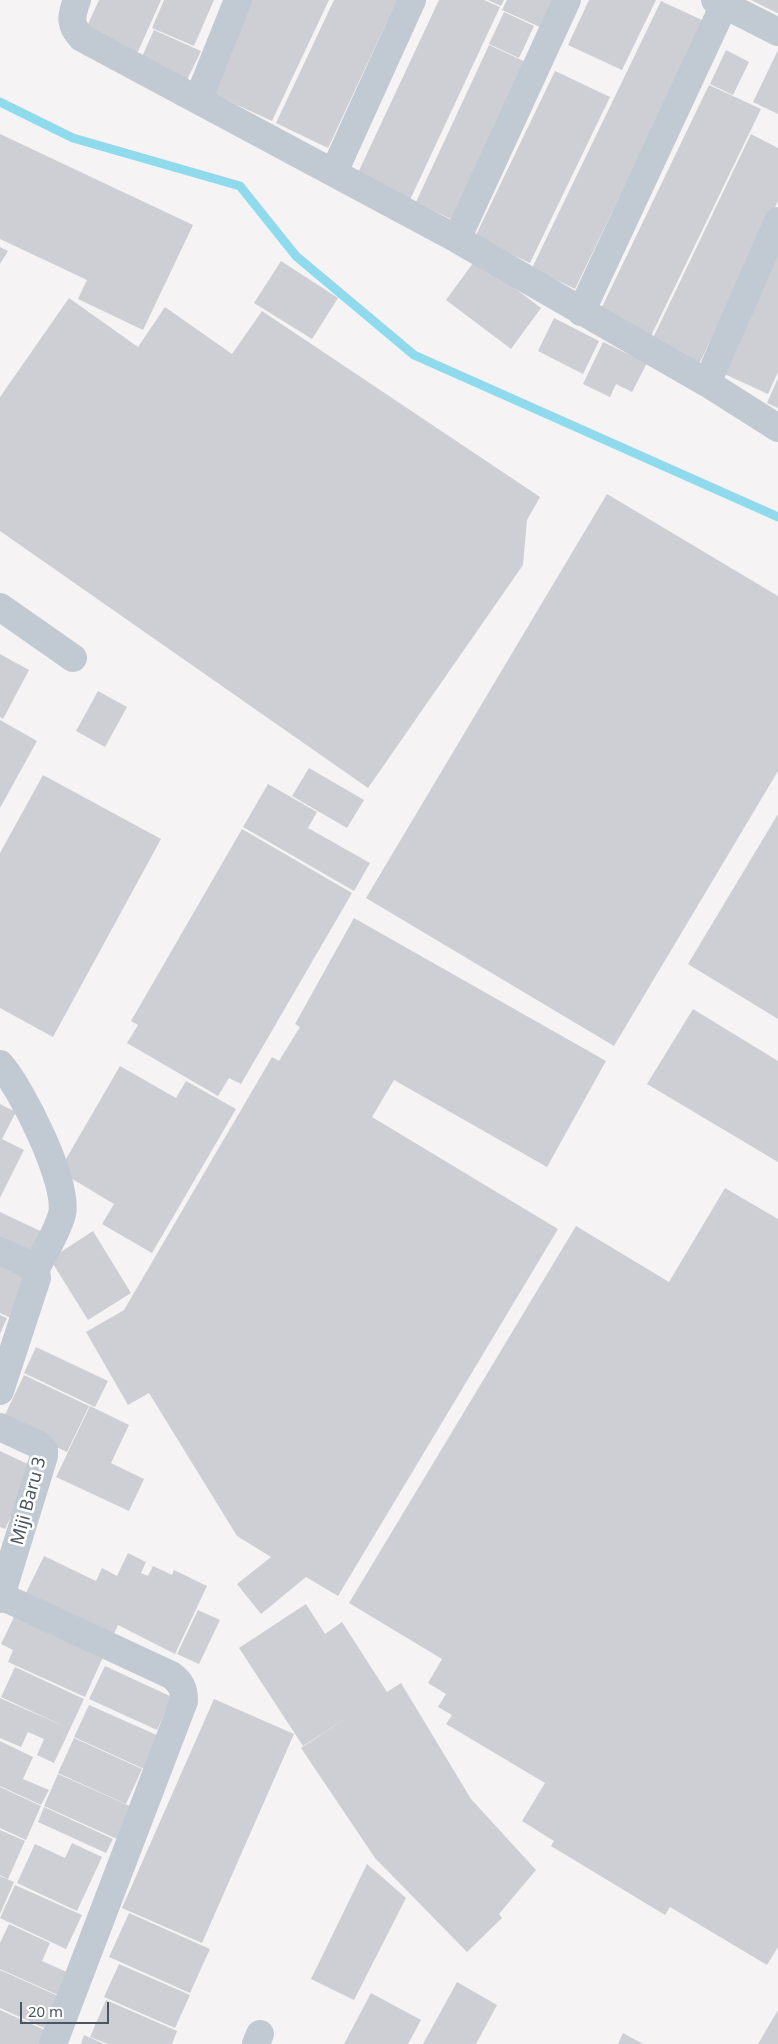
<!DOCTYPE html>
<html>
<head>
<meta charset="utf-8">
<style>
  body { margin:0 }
  #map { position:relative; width:778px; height:2044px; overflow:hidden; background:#f5f3f3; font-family:"Noto Sans",sans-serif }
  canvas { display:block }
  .scale { position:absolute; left:20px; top:2002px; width:89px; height:22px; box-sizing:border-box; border:2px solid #4a5661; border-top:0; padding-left:6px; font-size:15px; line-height:18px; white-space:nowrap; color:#4a5661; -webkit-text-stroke:4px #fff; paint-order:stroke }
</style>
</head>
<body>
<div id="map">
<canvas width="778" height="2044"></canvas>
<div class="scale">20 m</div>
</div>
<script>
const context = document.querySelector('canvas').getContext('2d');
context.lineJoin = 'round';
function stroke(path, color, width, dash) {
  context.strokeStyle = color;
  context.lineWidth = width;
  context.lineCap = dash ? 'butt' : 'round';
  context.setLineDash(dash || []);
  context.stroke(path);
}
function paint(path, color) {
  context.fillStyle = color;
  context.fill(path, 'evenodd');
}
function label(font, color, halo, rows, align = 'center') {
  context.font = font + ' "Noto Sans",sans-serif';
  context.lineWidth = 5;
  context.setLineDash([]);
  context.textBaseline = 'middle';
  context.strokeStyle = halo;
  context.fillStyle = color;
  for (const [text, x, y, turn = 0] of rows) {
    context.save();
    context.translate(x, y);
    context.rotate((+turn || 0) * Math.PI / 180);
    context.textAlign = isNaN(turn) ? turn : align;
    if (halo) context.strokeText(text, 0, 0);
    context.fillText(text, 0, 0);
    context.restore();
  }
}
stroke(new Path2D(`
  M0,102L73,138L240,186L296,256L414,355L778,517`), '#90daee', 9);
paint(new Path2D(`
  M99,0H161L136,56L84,33Z
  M164,0H214L194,46L152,28Z
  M252,0H329L272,121L209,92Z
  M334,0H397L328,148L276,123Z
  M439,0H484L500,7L409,202L356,177Z
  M488,0H504L501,6Z
  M507,0H555L542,28L502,10Z
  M589,0H656L622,70L568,45Z
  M751,0H778V13H777Z
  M661,1L704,21L575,289L532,268Z
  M504,12L534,26L519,58L489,44Z
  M154,30L201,51L186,82L140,61Z
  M489,45L530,64L457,222L416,202Z
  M726,50L749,62L733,95L710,84Z
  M778,50V114L753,102Z
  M555,71L610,97L530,263L475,237Z
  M709,85L761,109L651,336L600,311Z
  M0,134L193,225L143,330L78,299L87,280L0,239Z
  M751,134L778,148V201L699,364L652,340Z
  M778,241V372L768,394L720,372Z
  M0,247L8,251L0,264Z
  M476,259L541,308L511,349L446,300Z
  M281,261L338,298L312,339L254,303Z
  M69,298L138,347L165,307L232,354L262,311L540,497L527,520L523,565L368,788L0,531V397Z
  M554,318L599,341L583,374L538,351Z
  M603,342L647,363L632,392L616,384L610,397L583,384Z
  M778,378V408L767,403Z
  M607,494L778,596V771L614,1046L366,898Z
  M0,654L29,670L3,719L0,717Z
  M98,691L127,707L105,747L76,731Z
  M0,720L37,741L0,808Z
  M309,768L364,800L347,828L292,796Z
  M43,775L161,839L53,1037L0,1008V853Z
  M268,784L317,812L308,828L370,863L354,891L243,827Z
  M778,814V1019L688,964Z
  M242,829L352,893L241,1084L229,1078L218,1096L127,1043L138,1025L131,1021Z
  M354,918L606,1061L547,1167L394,1080L372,1117L558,1229L338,1596L306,1577L261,1614L237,1584L271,1557L237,1536L149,1393L128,1405L86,1332L124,1310L272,1057L279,1061L300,1027L295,1024Z
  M693,1009L778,1061V1162L647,1084Z
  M120,1066L176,1098L186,1081L236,1109L152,1253L102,1224L114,1204L59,1171Z
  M0,1104L16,1112L2,1139L24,1150L0,1198Z
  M725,1188L778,1219V1947L767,1965L670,1907L665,1915L551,1846L554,1841L522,1821L545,1783L446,1724L452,1715L438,1707L446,1694L428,1683L442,1659L349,1603L576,1226L669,1282Z
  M0,1212L49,1235L38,1258L0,1247Z
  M93,1231L131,1293L88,1320L50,1259Z
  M0,1262L30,1276L11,1318L0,1313Z
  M0,1315L7,1318L0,1334Z
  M36,1347L108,1381L95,1407L24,1373Z
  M24,1375L89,1406L67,1452L2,1421Z
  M90,1406L129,1425L111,1463L144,1479L129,1511L56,1477Z
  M0,1451L34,1467L5,1529L0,1527Z
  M128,1553L146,1562L141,1573L148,1576L153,1566L172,1575L174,1570L207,1586L175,1654L118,1625L111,1640L23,1599L44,1556L96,1581L102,1568L117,1576Z
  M306,1604L325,1634L342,1622L387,1692L401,1683L471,1799L536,1870L499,1914L502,1918L467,1952L375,1858L301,1748L348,1717L303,1746L239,1648Z
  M198,1610L220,1620L199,1664L177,1654Z
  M14,1617L103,1657L85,1697L8,1662L13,1650L1,1644Z
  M105,1666L172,1697L157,1730L89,1699Z
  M15,1667L84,1699L70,1729L1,1697Z
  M0,1698L70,1729L54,1763L37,1755L44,1739L28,1732L21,1747L0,1738Z
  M214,1699L294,1734L202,1943L122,1908Z
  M89,1705L159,1736L144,1769L74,1737Z
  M74,1738L142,1769L126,1804L58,1773Z
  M0,1741L33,1757L23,1779L49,1790L41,1805L0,1786Z
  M58,1774L132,1807L117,1839L44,1806Z
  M0,1787L41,1806L26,1840L0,1828Z
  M44,1807L113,1839L106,1853L38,1822Z
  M0,1830L25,1841L8,1879L0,1875Z
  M72,1843L102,1857L77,1911L17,1883L35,1844L65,1858Z
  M367,1864L406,1898L354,2000L311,1979Z
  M0,1876L14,1882L0,1914Z
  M15,1885L82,1915L66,1949L0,1918Z
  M129,1913L210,1949L190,1993L109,1957Z
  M9,1924L50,1943L42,1961L69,1973L58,1995L0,1969V1943Z
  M119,1964L190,1995L175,2028L104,1997Z
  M0,1970L58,1996L44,2028L0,2008Z
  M457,1982L497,2005L476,2044H423Z
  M371,1993L421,2020L408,2044H344Z
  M106,2000L177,2031L172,2044H108L90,2037Z
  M0,2010L47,2031L41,2044H0Z
  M778,2010V2044H758Z
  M623,2033L643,2044H618Z
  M84,2035L104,2044H81Z`), '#cdcfd5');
stroke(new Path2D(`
  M77,0C71,16 69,25 82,38L457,239L707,383L778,428
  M715,0L778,32
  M198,100L238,0
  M334,172L412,0
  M457,239L567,0
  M581,312L724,5
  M707,383L778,221
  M0,607L73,658
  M0,1064C22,1089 69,1183 62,1214C57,1233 44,1253 35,1270
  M0,1251C11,1257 37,1264 37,1278L0,1391
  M0,1427L39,1445L44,1450V1456L0,1599
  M1,1596L171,1675C181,1682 184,1689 184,1701L53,2044
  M256,2044L260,2034`), '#c1cad2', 28);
label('18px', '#4a5661', '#fff', [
  ["Miji Baru 3",29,1501,-75]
]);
</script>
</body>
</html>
